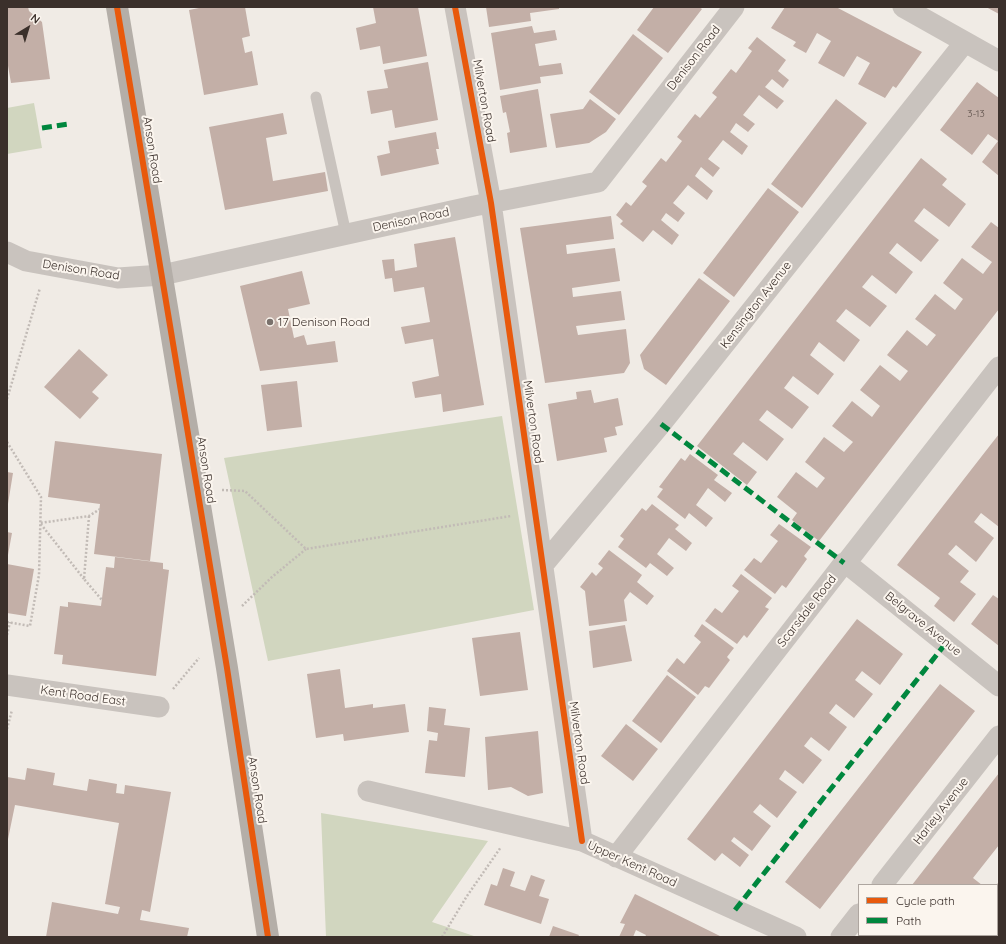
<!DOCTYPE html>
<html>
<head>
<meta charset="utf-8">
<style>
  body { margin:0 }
  #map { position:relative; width:1006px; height:944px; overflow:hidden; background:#f0ebe5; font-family:Quicksand,sans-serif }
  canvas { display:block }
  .frame { position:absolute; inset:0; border:8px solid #3b302b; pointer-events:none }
  .legend { position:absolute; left:858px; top:884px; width:140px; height:52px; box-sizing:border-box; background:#fbf5ee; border:1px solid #aea6a0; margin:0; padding:5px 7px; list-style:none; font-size:12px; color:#3b302b }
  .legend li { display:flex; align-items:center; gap:8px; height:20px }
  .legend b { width:20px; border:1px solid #aea6a0 }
  .north { position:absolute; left:8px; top:8px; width:40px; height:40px; -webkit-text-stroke:3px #fbf5ee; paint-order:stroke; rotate:38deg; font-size:11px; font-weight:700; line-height:16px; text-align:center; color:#3b302b }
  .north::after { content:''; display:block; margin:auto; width:14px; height:18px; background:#3b302b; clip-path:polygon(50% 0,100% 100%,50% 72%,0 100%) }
</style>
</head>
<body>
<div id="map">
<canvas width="1006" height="944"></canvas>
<div class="frame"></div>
<ul class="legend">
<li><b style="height:5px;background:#e8590c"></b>Cycle path</li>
<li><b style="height:5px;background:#00873e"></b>Path</li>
</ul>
<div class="north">N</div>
</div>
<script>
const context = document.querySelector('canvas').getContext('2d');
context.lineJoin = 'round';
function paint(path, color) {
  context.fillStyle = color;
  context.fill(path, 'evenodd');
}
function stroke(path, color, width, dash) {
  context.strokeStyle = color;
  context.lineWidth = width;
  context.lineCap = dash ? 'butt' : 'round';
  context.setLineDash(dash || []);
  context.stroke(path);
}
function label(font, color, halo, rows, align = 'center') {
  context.font = font + ' Quicksand,sans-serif';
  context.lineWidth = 4;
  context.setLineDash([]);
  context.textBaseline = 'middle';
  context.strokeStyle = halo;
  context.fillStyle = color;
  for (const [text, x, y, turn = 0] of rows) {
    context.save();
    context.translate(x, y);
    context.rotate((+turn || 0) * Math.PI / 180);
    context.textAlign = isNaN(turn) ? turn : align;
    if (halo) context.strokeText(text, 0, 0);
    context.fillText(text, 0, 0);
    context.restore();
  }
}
paint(new Path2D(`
  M34,103L42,148L7,154V108Z
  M502,416L534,610L268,661L224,458Z
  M321,813L488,841L432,922L477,937H326Z`), '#d1d6bf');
paint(new Path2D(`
  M7,7H28L29,11L42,22L50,79L11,83L7,60Z
  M204,7H245L250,36L242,38L245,53L252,51L258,85L204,95L189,10Z
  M373,7H418L427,56L383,64L380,46L360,50L356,28L376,23Z
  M486,7H559V9L530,13L531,21L489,27Z
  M654,7H699L702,9L668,53L637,30Z
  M785,7H836L922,52L896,88L893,86L885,98L858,84L870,63L857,56L844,77L818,63L831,41L817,33L806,53L793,46L796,42L771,28Z
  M986,7H999V14Z
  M532,26L534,33L555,30L557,40L535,44L539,66L561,63L563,74L540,77L541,83L500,90L491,33Z
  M633,34L663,58L619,115L589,92Z
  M757,37L786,60L778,71L789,80L783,88L772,79L765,87L784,101L777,109L759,95L743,115L755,124L748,132L736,123L730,132L748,146L742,155L723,140L708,159L720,168L713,177L701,167L695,176L713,191L707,200L688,185L673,203L685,213L678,222L666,213L661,220L679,235L672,245L653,230L643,242L620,224L623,221L616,215L626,202L631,206L647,186L642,182L661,158L666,162L682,141L677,137L695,114L700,118L717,97L712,93L731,69L736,73L752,51L748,48Z
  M428,62L438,120L395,128L392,110L371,114L367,91L388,88L384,70Z
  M977,82L999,98V176L982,162L998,141L988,134L972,155L940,130Z
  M538,89L547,147L510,153L507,133L510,132L506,112L503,113L500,96Z
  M590,99L616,119L606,132L589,143L556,148L550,114L583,109Z
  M836,99L867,123L802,208L771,184Z
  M283,113L287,134L266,138L273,181L325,172L328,191L225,210L209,127Z
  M436,132L439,149H436L439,164L381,176L377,156L390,153L388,141Z
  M921,158L947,179L942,185L966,204L949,227L924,208L914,221L939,240L921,262L897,243L889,253L913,272L896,294L872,275L862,287L887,306L870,327L846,309L836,321L860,340L844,362L819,342L810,355L834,374L818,395L793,376L784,388L809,407L792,429L767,410L759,420L784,439L767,461L743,442L733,454L757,472L747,485L697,446Z
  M768,188L799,212L734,297L703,273Z
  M611,216L614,239L566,245L567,254L615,248L620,281L572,288L573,297L621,291L625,320L576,326L578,335L626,329L630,363L624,373L545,383L520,228Z
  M991,222L999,228V309L819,541L792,520L797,513L777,497L796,472L817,488L825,478L805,462L824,437L844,452L853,442L832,426L852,401L872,417L880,406L860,390L880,365L900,381L908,371L887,355L907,330L927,346L936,335L915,319L935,294L955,310L963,299L943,283L962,258L983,274L992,262L971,247Z
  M455,237L484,405L443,412L441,394L415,398L412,382L439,376L433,339L405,344L401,327L430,322L424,287L394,292L392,278L385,279L382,260L394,259L395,271L417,267L414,244Z
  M302,271L310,304L288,309L294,338L304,335L307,345L335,341L338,362L260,371L240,286Z
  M699,278L730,301L666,385L644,369L640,355Z
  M79,349L108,375L92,392L99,398L80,419L44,387Z
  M297,381L302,427L267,431L261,385Z
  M591,390L594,403L618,398L623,425L615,427L617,435L604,438L607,452L557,461L548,404L577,399L576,392Z
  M999,434V527L981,513L974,522L994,538L976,562L956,545L948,554L969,571L960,582L976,594L954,622L934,606L940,598L897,565Z
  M55,441L162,454L150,561L94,554L100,504L48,497Z
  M690,454L718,475L714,480L732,493L725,502L708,488L696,505L713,518L706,527L689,513L685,519L657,497L663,489L659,487L681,458L685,461Z
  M7,472L13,473L8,504H7Z
  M652,504L679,525L675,529L692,543L686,551L669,538L657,554L674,568L667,576L650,563L646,568L618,547L624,539L620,536L642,508L646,511Z
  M779,524L811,547L804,556L807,559L786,588L782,585L775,594L744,570L754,558L761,563L778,541L770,535Z
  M7,532L12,533L8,555H7Z
  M609,550L642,575L637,582L654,596L647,605L630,592L624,600L627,621L589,626L585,591L580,587L592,572L596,576L603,568L598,564Z
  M115,557L163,563V569L169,570L156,676L62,664L63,655L54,654L60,606L68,607V602L101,606L106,567L114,568Z
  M7,564L34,569L26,616L7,613Z
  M741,574L772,598L765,607L769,609L747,638L744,635L737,644L705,621L715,608L722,613L739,591L732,586Z
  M993,595L999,599V646L971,624Z
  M857,619L903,654L880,685L862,671L855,680L873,694L854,718L836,704L829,713L847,727L829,751L811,737L804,746L822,760L803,784L785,770L779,779L797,792L777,818L760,804L753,812L771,826L752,851L734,837L731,841L749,855L740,867L722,853L715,861L687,839Z
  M702,624L734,648L727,657L730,660L709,688L705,686L698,695L667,671L677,658L684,664L701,642L694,636Z
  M625,625L632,661L593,668L589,631Z
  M520,632L528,690L480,696L472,638Z
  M340,669L345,708L373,704V708L405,704L409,732L344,741L343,734L316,738L307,674Z
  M667,675L696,697L661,743L632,721Z
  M940,684L975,711L820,909L785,882Z
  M429,707L446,709L444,725L470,728L465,777L425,773L429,740L437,741L438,733L427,731Z
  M626,724L658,749L633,781L601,756Z
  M538,731L543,793L528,796L511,787L488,790L485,737Z
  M27,768L55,773L53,785L87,791L89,779L117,784L116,793L124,794L125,785L171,792L150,912L142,910L140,920L189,928L187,937H46L52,902L118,914L120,907L105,904L119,823L15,805L7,844V777L25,780Z
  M999,773V845L973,878L982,885H912Z
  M503,868L515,872L510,886L525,891L531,875L545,880L539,896L549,899L541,924L484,905L491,884L497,886Z
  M999,882V898L997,897V884Z
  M635,894L722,937H645L646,935L636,930L633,937H619L625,924L620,923Z
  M999,911V937H987L985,935H997V913Z
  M553,926L579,935L578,937H549Z
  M879,935H933L931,937H881Z`), '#c3afa7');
stroke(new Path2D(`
  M7,399L40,288
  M7,442L41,497L39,575L30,626L7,622
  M222,490L245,491L306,549L511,516
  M89,516L84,579L102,600
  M84,579L40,523L89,516L100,509
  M242,606L272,577L306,549
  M7,635L10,622
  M173,689L199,658
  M7,729L12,710
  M442,937L467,896L501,847`), '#c2bbb6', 2.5, [2, 2]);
stroke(new Path2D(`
  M316,97L346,234`), '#c9c3be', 11);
stroke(new Path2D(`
  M455,7L491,203L582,841
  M903,7L999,61
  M7,252L26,261L118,278L162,275L474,206L598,182L734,7
  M846,563L999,686
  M543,565L661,424L965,42
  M7,685L159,707
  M368,791L582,841L796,937
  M616,857L844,563H846L999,367
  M882,885L999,736
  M841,937L859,914`), '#c9c3be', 21);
stroke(new Path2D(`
  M117,7L227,668L268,937`), '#b4aea8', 22);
stroke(new Path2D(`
  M42,128L69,124
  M661,424L844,563
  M735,910L946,643`), '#00873e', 5, [10, 5]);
stroke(new Path2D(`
  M117,7L227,668L268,937
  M455,7L491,203L582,841`), '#e8590c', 6);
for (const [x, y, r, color] of [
  [270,322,4,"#7a716c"]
]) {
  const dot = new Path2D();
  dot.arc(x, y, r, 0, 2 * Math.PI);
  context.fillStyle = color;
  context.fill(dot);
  stroke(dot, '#fbf5ee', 1.5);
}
label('10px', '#5d504a', null, [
  ["3-13",976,114]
]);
label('12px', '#3b302b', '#fbf5ee', [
  ["Denison Road",694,58,-52],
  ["Milverton Road",484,101,80],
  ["Anson Road",152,150,81],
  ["Denison Road",411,220,-12],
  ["Denison Road",81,270,9],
  ["Kensington Avenue",756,305,-52],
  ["Milverton Road",533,422,82],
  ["Anson Road",206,470,81],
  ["Scarsdale Road",807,611,-52],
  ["Belgrave Avenue",923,624,39],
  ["Kent Road East",83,696,8],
  ["Milverton Road",579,743,82],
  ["Anson Road",257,790,81],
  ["Harley Avenue",941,811,-52],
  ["Upper Kent Road",632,864,24]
]);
label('12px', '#3b302b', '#fbf5ee', [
  ["17 Denison Road",278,322]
], 'left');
</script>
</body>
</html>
